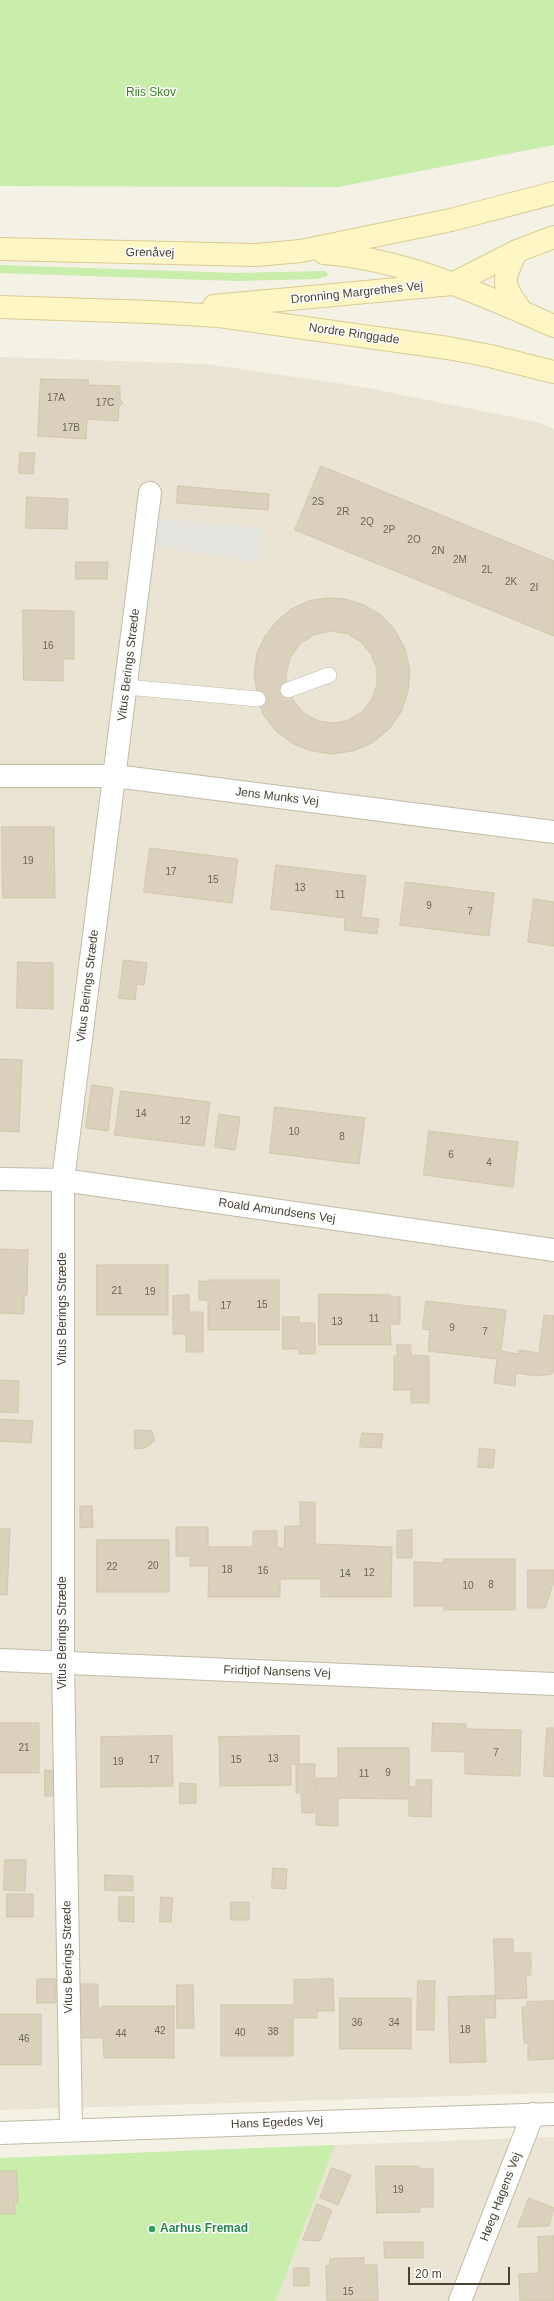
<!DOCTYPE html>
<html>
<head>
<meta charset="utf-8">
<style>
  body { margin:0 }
  #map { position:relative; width:554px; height:2301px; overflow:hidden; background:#f4f1e5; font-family:Helvetica,sans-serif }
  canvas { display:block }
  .scale { position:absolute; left:408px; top:2267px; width:102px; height:18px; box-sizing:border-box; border:2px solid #484234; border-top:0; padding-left:5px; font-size:12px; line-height:14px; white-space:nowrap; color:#484234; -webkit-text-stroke:3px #fff; paint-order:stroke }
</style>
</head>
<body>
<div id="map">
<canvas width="554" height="2301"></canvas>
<div class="scale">20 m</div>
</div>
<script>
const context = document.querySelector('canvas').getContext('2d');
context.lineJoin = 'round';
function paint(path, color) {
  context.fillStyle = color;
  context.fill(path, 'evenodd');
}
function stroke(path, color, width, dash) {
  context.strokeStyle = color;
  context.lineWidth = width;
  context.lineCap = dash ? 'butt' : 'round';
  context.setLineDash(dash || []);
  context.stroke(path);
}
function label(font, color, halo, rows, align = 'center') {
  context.font = font + ' Helvetica,sans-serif';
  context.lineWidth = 3;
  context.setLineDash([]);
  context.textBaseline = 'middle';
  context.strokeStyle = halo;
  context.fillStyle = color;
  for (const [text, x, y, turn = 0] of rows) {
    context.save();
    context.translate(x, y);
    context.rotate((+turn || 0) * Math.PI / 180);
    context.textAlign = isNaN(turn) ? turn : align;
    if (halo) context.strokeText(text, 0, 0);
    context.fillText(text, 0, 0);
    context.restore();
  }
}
paint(new Path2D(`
  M0,357L207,364L363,387L537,422L554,429V2093L0,2110Z
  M554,2137V2301H276L335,2145Z`), '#e9e4d3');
paint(new Path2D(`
  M0,0H554V145L338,187L0,186Z
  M0,265L235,273L325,271L328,274L327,276L317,279L235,281L0,273Z
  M335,2145L276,2301H0V2158Z`), '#c9edaa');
paint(new Path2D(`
  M157,518L262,528L258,563L154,546Z`), '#e5e3de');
const building = new Path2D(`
  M41,379L89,380L88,385L120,386V400L123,403L119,407L118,421L87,419L86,439L38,436Z
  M20,453H35L33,474L19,473Z
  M321,466L554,561V636L295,530Z
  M178,486L269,494L268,510L177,503Z
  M27,497L68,499L67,529L26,528Z
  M76,562H108L107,579H76Z
  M327,598L346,599L364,605L381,615L395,630L405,649L410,670L408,691L401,712L389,729L372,743L353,751L332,754L312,751L293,744L276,731L263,714L258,699L254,674L257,653L265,636L277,621L291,609L309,601ZM331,631L348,634L361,642L371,654L377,669V684L372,699L362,712L349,720L334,723L319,721L305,714L295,703L288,690L286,674L290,658L300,644L314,635Z
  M23,610L74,611V659H63V681L24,680Z
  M2,827H54L55,898H3Z
  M150,848L238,859L232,903L144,892Z
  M276,865L366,876L361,917L379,919L377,934L344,930L345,918L271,909Z
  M406,882L494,893L489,936L400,925Z
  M534,899L554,902V946L528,942Z
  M124,960L147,963L144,985L137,984L135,1000L119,998Z
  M18,962L53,963V1009L17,1008Z
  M0,1059L22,1060L19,1132L0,1131Z
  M92,1085L113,1088L108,1131L86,1128Z
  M121,1091L210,1102L204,1146L115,1135Z
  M275,1107L365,1118L359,1164L270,1153Z
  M219,1114L240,1117L235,1150L215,1147Z
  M429,1131L518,1142L513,1187L424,1175Z
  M0,1249L28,1250L27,1295H24V1314L0,1313Z
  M97,1265H168V1315H97Z
  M208,1280H279V1330H208V1300H199V1281L208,1282Z
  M319,1294L391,1295L390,1297H400V1324H390L391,1345H319Z
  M189,1295V1312H203V1352H186V1334H173V1296Z
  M426,1301L506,1310L501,1351L519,1354V1350L539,1353L544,1315L554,1316V1367L552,1374L536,1376L516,1373L515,1386L494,1383L497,1359L428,1351L430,1330L423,1329Z
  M283,1317H299V1323H315V1354H299V1349H283Z
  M397,1345H411V1355L429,1356V1403H411V1390H394V1356H397Z
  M0,1380L19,1381L18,1413L0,1412Z
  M0,1419L33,1421L31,1443L0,1441Z
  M135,1430L152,1431L155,1441L145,1448L135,1449Z
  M362,1433L383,1434L381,1448L360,1447Z
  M480,1448L495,1450L493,1468L478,1467Z
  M300,1502H315V1544L392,1547L391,1597H321V1579H280V1597H208L209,1566H190V1556H176V1527H208V1547H253V1531H277V1547L284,1549L285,1526H300Z
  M92,1506L93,1527L80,1528V1507Z
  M0,1529H10L7,1595H0Z
  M412,1530V1558H397V1531Z
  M97,1540H169V1592H97Z
  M444,1559H515V1610H444V1606H414V1562L444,1563Z
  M528,1570H554V1581L545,1608H528Z
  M0,1723H39V1773H0Z
  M433,1723L466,1724V1729L521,1730L520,1776L465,1774V1752L432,1751Z
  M547,1728H554V1777L544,1776Z
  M172,1736L173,1786L101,1787V1737Z
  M299,1736V1764H315L314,1813H302L301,1793H296V1764H291V1785L220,1786L219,1737Z
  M338,1748H409V1787H416V1780H432L431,1817L409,1816V1799L338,1798V1826L316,1825V1778H338Z
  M45,1770L57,1771V1796H45Z
  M180,1783L196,1784V1803L180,1804Z
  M5,1860H26L25,1891L4,1890Z
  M273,1868L287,1869L286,1889L272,1888Z
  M105,1875L133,1876V1891L105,1890Z
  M7,1894H33V1917H7Z
  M119,1897H134V1922L119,1921Z
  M161,1897L173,1898L171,1922H160Z
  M231,1902H249V1920H231Z
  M494,1939H513V1953H531V1975H526L527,1998L496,1999Z
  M37,1979H56V2003H37Z
  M333,1979L334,2011H317V2018H293V2056H221V2005H294V1980Z
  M418,1981H435L434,2030H417Z
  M81,1984H98V2008H103V2006H174V2058H104L103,2038H81Z
  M177,1985H193L194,2028H177Z
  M495,1996L496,2018H484L486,2062L450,2063L448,1997Z
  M340,1998H411V2049H340Z
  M554,2001V2059L528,2060V2043H524L522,2007H527V2002Z
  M0,2014H41V2065H0Z
  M376,2166H419V2169H433V2207H420V2212L377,2213Z
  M332,2168L351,2175L338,2205L320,2198Z
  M0,2171H17L18,2203H14L15,2214H0Z
  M529,2198L554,2208L549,2226L518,2227Z
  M317,2204L332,2210L320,2241L303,2240Z
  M554,2236V2301H520L519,2274L539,2273L538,2237Z
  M384,2242H423V2258H385Z
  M364,2258V2265H377L378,2301H327L326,2266H330V2259Z
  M294,2268H309V2286H294Z`);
paint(building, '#dad1bc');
stroke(building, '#d3c7ac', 1);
const lane = new Path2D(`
  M126,687L258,699
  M288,690L329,675`);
const street = new Path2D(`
  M0,776H115L554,832
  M0,1179L63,1180L554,1250
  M0,1660L554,1684
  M71,2130L63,1663V1180L150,493
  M0,2133L554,2114
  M460,2301L533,2114`);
const secondary = new Path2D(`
  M0,249L256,255L301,251L451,220L554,193
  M517,251C501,281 502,285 522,312
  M324,253C404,259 481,294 554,326
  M214,306L452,284L517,251L554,237
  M0,307L151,312L219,316L448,348L490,356L554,372`);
stroke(lane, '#c1baa7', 16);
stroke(street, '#c1baa7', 24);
stroke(secondary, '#d9cc90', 24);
stroke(lane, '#fff', 15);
stroke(street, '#fff', 22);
stroke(secondary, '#fff6c5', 22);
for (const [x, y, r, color] of [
  [152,2229,4,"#2e9e5b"]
]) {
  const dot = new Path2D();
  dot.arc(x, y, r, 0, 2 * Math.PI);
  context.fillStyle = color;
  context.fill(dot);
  stroke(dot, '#fff', 1.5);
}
label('10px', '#6c6656', null, [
  ["17A",56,398],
  ["17C",105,403],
  ["17B",71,428],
  ["2S",318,502],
  ["2R",343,512],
  ["2Q",367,522],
  ["2P",389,530],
  ["2O",414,540],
  ["2N",438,551],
  ["2M",460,560],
  ["2L",487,570],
  ["2K",511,582],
  ["2I",534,588],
  ["16",48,646],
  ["19",28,861],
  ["17",171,872],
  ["15",213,880],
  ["13",300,888],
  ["11",340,895],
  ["9",429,906],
  ["7",470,912],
  ["14",141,1114],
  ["12",185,1121],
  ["10",294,1132],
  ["8",342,1137],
  ["6",451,1155],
  ["4",489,1163],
  ["21",117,1291],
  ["19",150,1292],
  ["15",262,1305],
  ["17",226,1306],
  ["11",374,1319],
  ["13",337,1322],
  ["9",452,1328],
  ["7",485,1332],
  ["20",153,1566],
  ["22",112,1567],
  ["18",227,1570],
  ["16",263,1571],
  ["12",369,1573],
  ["14",345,1574],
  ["8",491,1585],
  ["10",468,1586],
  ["21",24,1748],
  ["7",496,1753],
  ["13",273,1759],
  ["17",154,1760],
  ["15",236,1760],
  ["19",118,1762],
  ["9",388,1773],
  ["11",364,1774],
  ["36",357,2023],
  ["34",394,2023],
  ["18",465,2030],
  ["42",160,2031],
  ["38",273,2032],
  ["40",240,2033],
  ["44",121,2034],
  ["46",24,2039],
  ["19",398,2190],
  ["15",348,2292]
]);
label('12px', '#3d8021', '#fff', [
  ["Riis Skov",151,93]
]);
label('12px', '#484234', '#fff', [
  ["Grenåvej",150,253,1],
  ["Dronning Margrethes Vej",357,293,-6],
  ["Nordre Ringgade",354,334,8],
  ["Vitus Berings Stræde",129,665,-83],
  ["Jens Munks Vej",277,797,7],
  ["Vitus Berings Stræde",88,986,-83],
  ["Roald Amundsens Vej",277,1211,8],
  ["Vitus Berings Stræde",63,1309,-90],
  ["Vitus Berings Stræde",63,1633,-90],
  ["Fridtjof Nansens Vej",277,1672,2],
  ["Vitus Berings Stræde",68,1957,-91],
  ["Hans Egedes Vej",277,2123,-2],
  ["Høeg Hagens Vej",501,2197,-69]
]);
label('bold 12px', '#27864d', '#fff', [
  ["Aarhus Fremad",160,2229]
], 'left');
</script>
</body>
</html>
